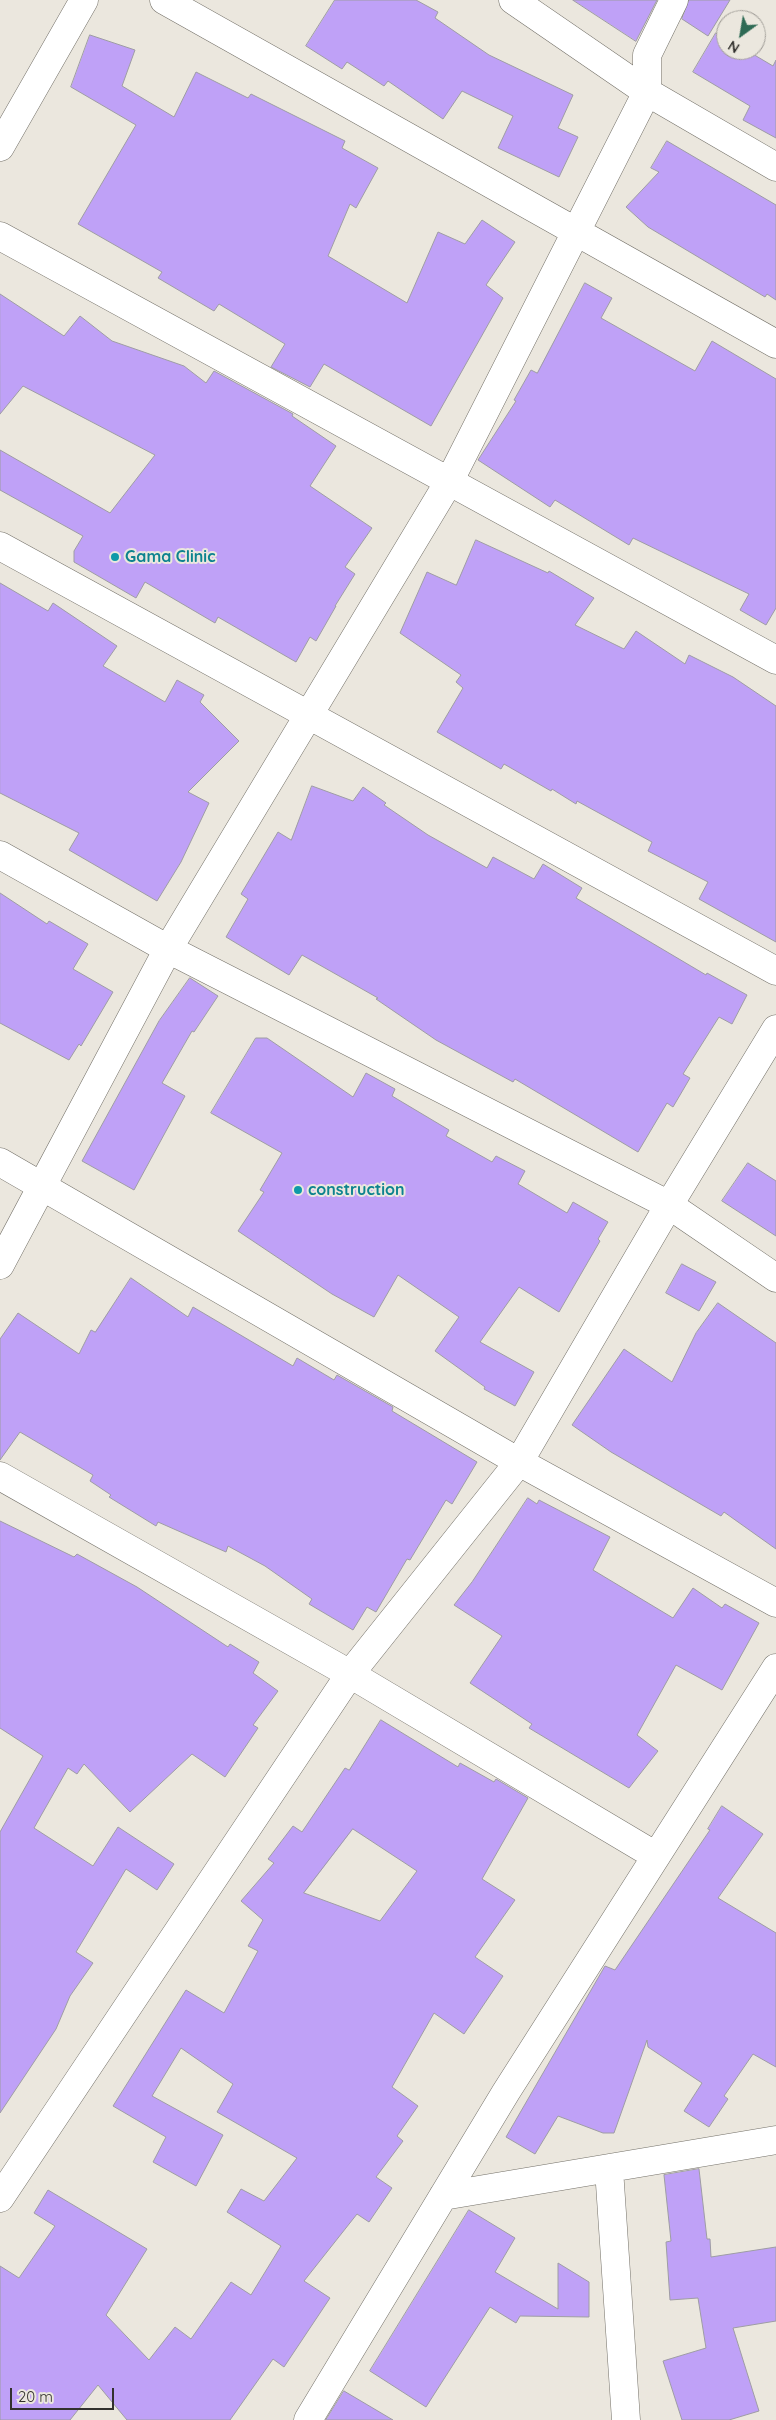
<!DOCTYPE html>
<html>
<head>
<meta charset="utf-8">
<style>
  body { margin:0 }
  #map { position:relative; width:776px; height:2420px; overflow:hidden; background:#ebe7de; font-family:Quicksand,sans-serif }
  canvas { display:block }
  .north { position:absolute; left:716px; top:10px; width:50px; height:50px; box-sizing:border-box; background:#ebe7de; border:1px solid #a19e98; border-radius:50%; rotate:212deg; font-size:14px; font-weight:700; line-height:20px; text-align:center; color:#33312e }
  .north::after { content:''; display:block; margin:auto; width:18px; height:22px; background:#2e6a54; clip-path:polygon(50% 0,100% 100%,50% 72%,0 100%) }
  .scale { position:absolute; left:10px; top:2388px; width:104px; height:22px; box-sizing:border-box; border:2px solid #33312e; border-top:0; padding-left:6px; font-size:15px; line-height:18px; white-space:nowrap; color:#33312e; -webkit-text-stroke:4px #ebe7de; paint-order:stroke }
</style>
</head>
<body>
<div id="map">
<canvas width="776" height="2420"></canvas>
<div class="north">N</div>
<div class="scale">20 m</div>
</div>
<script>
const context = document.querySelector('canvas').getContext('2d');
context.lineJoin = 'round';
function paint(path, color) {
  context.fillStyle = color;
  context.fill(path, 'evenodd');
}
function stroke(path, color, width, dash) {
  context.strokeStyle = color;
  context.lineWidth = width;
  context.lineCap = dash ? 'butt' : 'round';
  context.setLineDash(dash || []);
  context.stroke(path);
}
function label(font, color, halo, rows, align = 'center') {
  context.font = font + ' Quicksand,sans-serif';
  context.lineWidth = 4;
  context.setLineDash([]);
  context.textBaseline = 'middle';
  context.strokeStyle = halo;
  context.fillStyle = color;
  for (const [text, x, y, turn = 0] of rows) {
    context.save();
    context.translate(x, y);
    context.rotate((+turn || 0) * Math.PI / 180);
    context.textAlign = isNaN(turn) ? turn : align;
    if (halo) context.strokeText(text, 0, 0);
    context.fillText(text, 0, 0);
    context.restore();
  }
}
const building = new Path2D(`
  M335,0H416L438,12L435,18L489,55L573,95L558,128L578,137L559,177L498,148L513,116L462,91L443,119L388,81L384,86L347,62L342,69L306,46Z
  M573,0H657L636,41Z
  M689,0H730L708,36L682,19Z
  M716,33L726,38V50H746L773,66L776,60V138L743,120L750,106L693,72Z
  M90,35L135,50L122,86L174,117L196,72L248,98L251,94L345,141L342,148L378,168L356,208L350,204L328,256L407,303L438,232L465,244L482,220L515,242L486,285L503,298L431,426L324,364L310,387L271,367L285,344L219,304L214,311L158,278L162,272L78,224L136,125L71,87Z
  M667,141L776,205V300L767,294L765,297L648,227L626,207L659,172L651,168Z
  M585,283L612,298L601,318L695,371L712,341L776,379V608L766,625L740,610L749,594L633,538L629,545L555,500L550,507L478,460L516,401L514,400L531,370L537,373Z
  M0,294L64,336L80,316L112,341L184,366L206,383L214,371L293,414L292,416L336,446L310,486L372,528L345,567L355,574L335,606H336L316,641L310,637L296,662L218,617L215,623L145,582L136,598L74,562V551L83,536L0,490V450L110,513L155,455L23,386L0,414Z
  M476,540L548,573L549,571L594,598L575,625L624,649L636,631L685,664L689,655L733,677L776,706V942L699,899L708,882L648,851L652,842L577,801L576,804L552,789L551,791L504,764L501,769L437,732L463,688L456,682L461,675L400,633L427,572L456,585Z
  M0,583L48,611L53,603L117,646L103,666L165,702L177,680L204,695L200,702L239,741L188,792L209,803L181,862L157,901L69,850L79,833L0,793Z
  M312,786L353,801L363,787L386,803L384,805L428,835L487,868L493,857L534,879L543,864L582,888L576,898L706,975L707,973L747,995L732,1024L719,1017L683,1074L690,1078L673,1107L667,1103L638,1152L515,1079L513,1082L436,1040L376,999L378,998L302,955L289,975L226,937L248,899L241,894L278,832L291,840Z
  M0,893L47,924L49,921L88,944L73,969L113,992L81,1046L79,1044L69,1060L0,1023Z
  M190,978L218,996L194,1032L192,1031L162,1083L185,1096L134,1190L82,1161L159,1021Z
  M256,1038H267L353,1097L366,1073L395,1089L392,1096L449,1130L446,1136L492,1162L496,1156L525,1171L518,1184L567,1213L573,1202L608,1222L598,1239L600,1241L559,1312L519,1287L480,1342L534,1372L515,1406L484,1389L485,1387L435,1351L459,1317L398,1275L374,1317L332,1294L238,1231L264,1192L260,1190L282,1153L211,1113Z
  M748,1163L776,1181V1236L722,1201Z
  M682,1264L716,1282L699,1311L666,1293Z
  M131,1278L188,1317L193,1307L293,1366L297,1358L334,1380L337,1375L393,1407L392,1411L477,1462L452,1504L446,1500L410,1560L407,1559L376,1612L367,1607L353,1630L309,1604L312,1599L265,1566L228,1546L226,1552L158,1522L156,1526L109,1497L111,1495L90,1481L93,1475L20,1432L0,1460V1339L18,1313L79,1354L91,1330L95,1332Z
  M718,1303L776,1343V1549L724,1512L721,1516L611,1452L572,1425L624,1349L672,1382L696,1333Z
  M528,1498L537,1504L539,1500L610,1537L593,1570L673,1618L693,1588L722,1608L725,1604L759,1623L722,1690L676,1665L637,1735L658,1751L629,1788L529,1728L532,1724L470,1683L502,1636L454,1605L472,1582Z
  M0,1521L74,1557L77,1554L137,1587L228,1647L230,1644L259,1662L253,1673L278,1691L253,1725L258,1728L225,1777L192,1754L130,1812L84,1764L77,1774L68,1768L34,1828L93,1866L118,1827L174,1864L157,1890L126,1869L76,1952L93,1963L70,1996L56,2029L0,2113V1832L43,1756L0,1728Z
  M381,1720L458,1767L460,1763L494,1782L496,1779L528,1798L482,1879L515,1900L475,1957L503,1976L464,2034L434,2013L392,2087L418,2106L397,2136L403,2141L376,2177L392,2188L369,2222L357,2214L304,2281L330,2298L284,2367L273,2359L230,2420H127L98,2385L70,2420H0V2266L19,2278L55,2226L34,2213L48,2190L147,2249L106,2315L149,2360L175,2327L191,2339L231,2282L251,2295L281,2246L227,2212L241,2189L264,2201L297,2158L217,2112L233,2084L181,2048L152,2096L223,2135L196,2186L153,2162L166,2137L113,2106L186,1990L224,2013L258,1951L248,1946L263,1920L241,1901L274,1863L268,1859L293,1826L302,1832L345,1768L349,1770ZM353,1829L417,1871L380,1921L304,1893Z
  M722,1806L763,1834L718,1898L776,1933V2067L753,2054L724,2096L728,2099L709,2127L684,2111L702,2083L648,2047L647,2040L614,2133H603L558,2116L535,2154L506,2137L605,1966L615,1970L710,1830L708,1829Z
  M699,2169L707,2239H710L711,2257L776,2247V2321L733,2328L759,2411L729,2420H682L663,2361L706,2348L698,2298L670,2300L666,2242L671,2241L664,2175Z
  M469,2210L515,2238L495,2272L558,2309V2263L589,2282V2317L520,2316L516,2323L490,2307L426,2407L370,2371Z
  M344,2391L393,2420H326Z`);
paint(building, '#bfa1f7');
stroke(building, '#9e9ca4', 1);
const minor = new Path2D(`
  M164,0L776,344
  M513,0L647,92L776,167
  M0,147L84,0
  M0,236L776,660
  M0,546L776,971
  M0,855L168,949L669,1205L776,1278
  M0,1162L519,1462L776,1603
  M0,1265L168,949L450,480L647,92V55L674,0
  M0,1476L350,1674L656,1856
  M609,2169L626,2420
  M443,2196L776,2140
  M0,2198L350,1674L519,1462L669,1205L776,1029
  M308,2420L506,2092L776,1668`);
stroke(minor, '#747169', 29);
stroke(minor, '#fff', 28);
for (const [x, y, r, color] of [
  [115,557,5,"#0f9aa8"],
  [298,1190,5,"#0f9aa8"]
]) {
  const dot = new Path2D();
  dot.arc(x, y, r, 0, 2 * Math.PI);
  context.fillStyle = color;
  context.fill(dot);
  stroke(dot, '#ebe7de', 2);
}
label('bold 16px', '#0d838f', '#ebe7de', [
  ["Gama Clinic",125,557],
  ["construction",308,1190]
], 'left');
</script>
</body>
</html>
